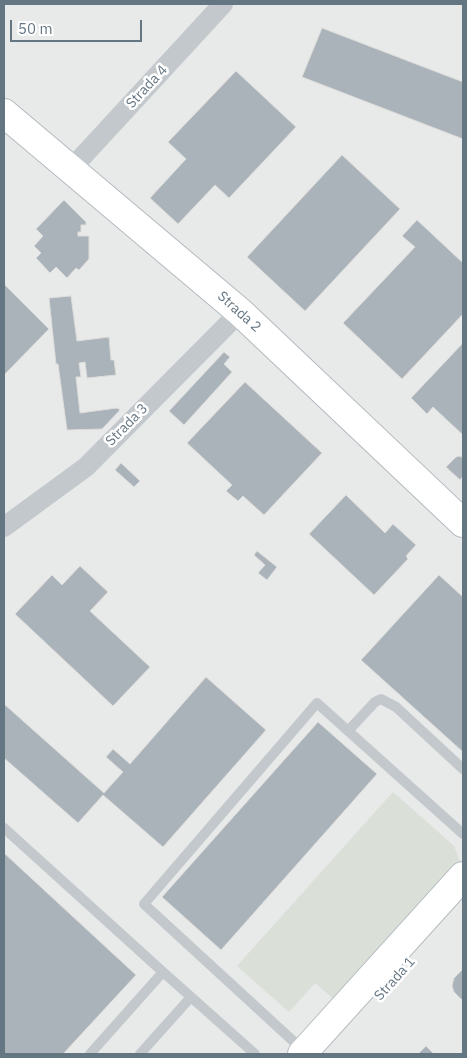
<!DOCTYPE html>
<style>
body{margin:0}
#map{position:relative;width:467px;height:1058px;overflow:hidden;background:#fafaf8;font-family:"IBM Plex Sans",sans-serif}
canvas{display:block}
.frame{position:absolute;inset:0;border:5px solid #657683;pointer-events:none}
.scale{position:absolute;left:10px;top:20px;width:132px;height:22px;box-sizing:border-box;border:2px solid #657683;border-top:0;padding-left:6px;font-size:15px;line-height:18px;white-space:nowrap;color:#657683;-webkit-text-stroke:4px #fff;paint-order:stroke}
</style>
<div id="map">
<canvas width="467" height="1058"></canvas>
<div class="frame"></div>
<div class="scale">50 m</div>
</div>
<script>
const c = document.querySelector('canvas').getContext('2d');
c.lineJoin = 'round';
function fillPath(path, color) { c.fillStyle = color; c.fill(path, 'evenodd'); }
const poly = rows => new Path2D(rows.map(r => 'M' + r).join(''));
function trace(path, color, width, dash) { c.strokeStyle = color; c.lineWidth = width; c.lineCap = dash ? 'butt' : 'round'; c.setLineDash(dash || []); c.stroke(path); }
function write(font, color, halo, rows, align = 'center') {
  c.font = font + ' "IBM Plex Sans",sans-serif'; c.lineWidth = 5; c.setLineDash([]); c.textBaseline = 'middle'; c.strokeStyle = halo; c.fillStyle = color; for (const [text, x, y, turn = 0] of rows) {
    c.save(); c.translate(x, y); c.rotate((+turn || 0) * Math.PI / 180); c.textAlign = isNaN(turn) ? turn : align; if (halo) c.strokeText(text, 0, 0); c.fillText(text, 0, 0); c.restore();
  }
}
const built = poly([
 [4,4,463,4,463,1054,4,1054]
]);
const green = poly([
 [393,792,454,846,461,864,337,1002,315,983,289,1012,237,966]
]);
const building = poly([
 [322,28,463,82,463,139,302,77,322,28],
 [236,71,296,127,229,198,215,185,178,224,150,198,186,159,168,142,236,71],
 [342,155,400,209,305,311,247,257,342,155],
 [64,200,86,222,86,225,81,225,81,232,78,232,78,236,89,236,89,259,79,270,76,268,67,278,56,267,50,273,36,258,41,253,34,246,43,236,36,229,64,200],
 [417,220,463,263,463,314,402,379,343,323,415,247,402,236,417,220],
 [4,284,49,329,4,375,4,284],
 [71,296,77,341,109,337,111,360,114,360,116,375,87,378,85,362,79,363,81,377,76,377,80,413,117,408,120,410,102,429,67,430,58,364,56,364,49,298,71,296],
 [463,343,463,435,433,407,427,414,411,398,463,343],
 [224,352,230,357,224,364,232,372,184,425,169,411,224,352],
 [245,382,322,453,264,515,243,496,238,501,226,491,232,485,187,443,245,382],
 [460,456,463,458,463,476,460,480,446,467,456,457,460,456],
 [121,463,140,481,134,487,115,470,121,463],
 [346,495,385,533,393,524,416,545,406,556,408,559,374,595,309,534,346,495],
 [257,551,277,567,267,580,258,573,265,565,254,555,257,551],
 [80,566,108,592,90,611,150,667,113,706,15,614,52,575,62,585,80,566],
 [439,575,463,597,463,752,361,660,439,575],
 [206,677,266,730,163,847,103,795,78,823,4,758,4,704,104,793,123,772,106,757,113,749,130,764,206,677],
 [318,722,377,774,221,950,162,897,318,722],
 [4,853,136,975,63,1054,4,1054,4,853],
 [463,969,463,1001,454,992,452,986,454,978,463,969],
 [426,1046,434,1054,418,1054,426,1046]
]);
const lane = poly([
 [348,731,375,702,381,699,396,707,463,769],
 [4,828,163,972],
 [304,1051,144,904,317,703,463,834],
 [90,1054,163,972,255,1054],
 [140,1054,191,997]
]);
const street = poly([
 [71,169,223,4],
 [4,527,86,467,240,312]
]);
const secondary = poly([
 [4,113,240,312,463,523],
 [302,1054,463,876]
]);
const streetNames = [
 ["Strada 4",147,87,-47],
 ["Strada 2",239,312,42],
 ["Strada 3",127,425,-45],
 ["Strada 1",395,979,-48]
];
fillPath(built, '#e8e9e9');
fillPath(green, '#dadfd7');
fillPath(building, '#aab3b9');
trace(building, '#dcdcda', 1);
trace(secondary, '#b3babf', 30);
trace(lane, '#c3c8cc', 10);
trace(street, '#c3c8cc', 20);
trace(secondary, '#fff', 28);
write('14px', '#657683', '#fff', streetNames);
</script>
